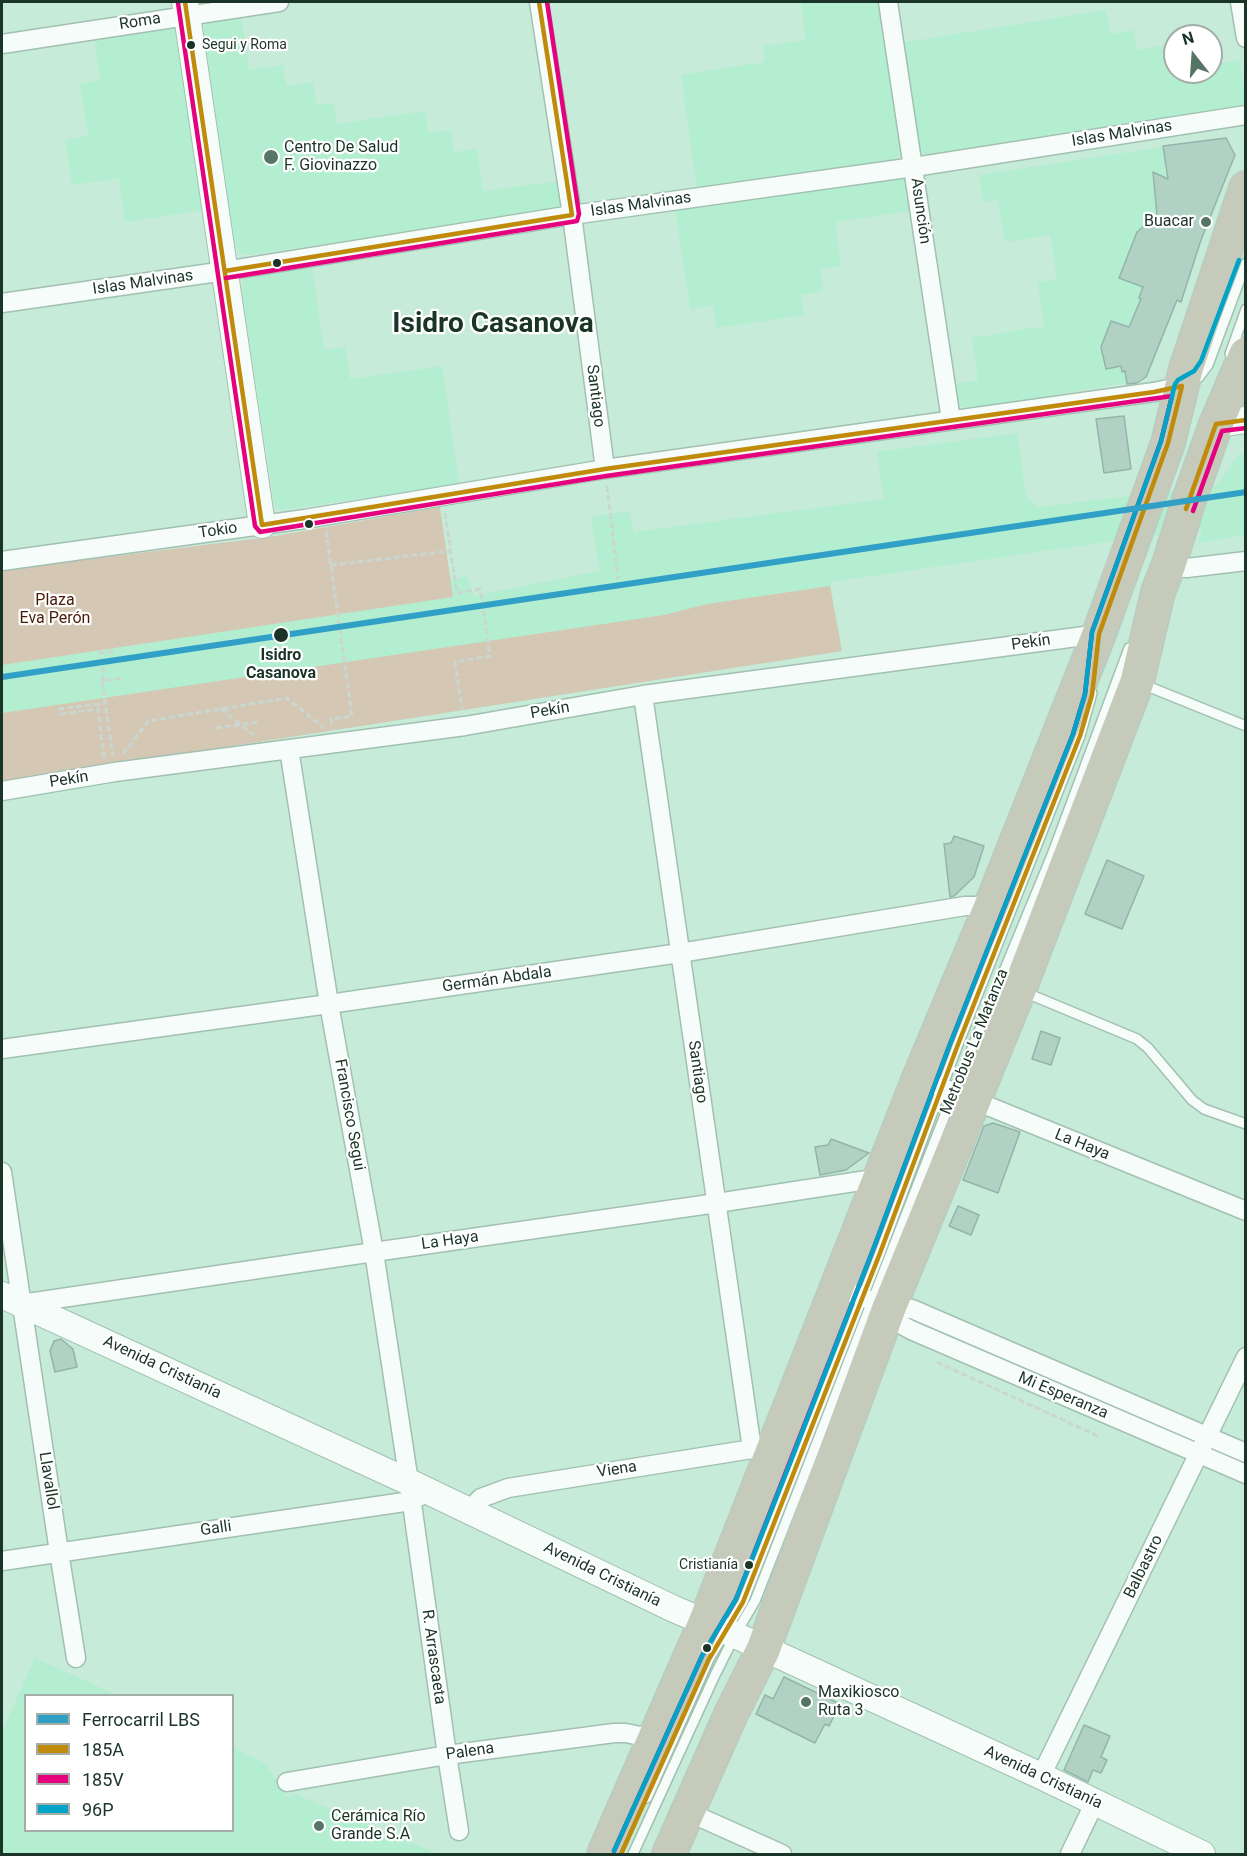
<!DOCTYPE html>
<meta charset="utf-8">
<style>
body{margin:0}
#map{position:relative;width:1247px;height:1856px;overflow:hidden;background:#c6ebd8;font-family:Roboto,sans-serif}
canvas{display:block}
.frame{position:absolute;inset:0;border:3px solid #1a3528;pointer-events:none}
.legend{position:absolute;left:24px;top:1694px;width:210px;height:138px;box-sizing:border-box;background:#fff;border:2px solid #a3aea9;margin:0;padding:8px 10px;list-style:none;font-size:18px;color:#1a3528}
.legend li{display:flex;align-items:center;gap:12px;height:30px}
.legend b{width:30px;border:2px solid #a3aea9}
.north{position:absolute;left:1163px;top:24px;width:60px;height:60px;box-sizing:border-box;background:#fff;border:2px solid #a3aea9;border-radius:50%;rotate:343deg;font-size:16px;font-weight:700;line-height:24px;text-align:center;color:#1a3528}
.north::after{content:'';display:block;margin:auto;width:21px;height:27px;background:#567566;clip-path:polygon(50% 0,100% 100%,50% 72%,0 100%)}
</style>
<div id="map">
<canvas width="1247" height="1856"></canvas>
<div class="frame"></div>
<ul class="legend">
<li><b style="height:8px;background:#31a0c6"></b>Ferrocarril LBS</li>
<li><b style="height:8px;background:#c08a0a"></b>185A</li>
<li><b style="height:8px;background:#e5007d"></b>185V</li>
<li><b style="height:8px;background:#01a3c6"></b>96P</li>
</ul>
<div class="north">N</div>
</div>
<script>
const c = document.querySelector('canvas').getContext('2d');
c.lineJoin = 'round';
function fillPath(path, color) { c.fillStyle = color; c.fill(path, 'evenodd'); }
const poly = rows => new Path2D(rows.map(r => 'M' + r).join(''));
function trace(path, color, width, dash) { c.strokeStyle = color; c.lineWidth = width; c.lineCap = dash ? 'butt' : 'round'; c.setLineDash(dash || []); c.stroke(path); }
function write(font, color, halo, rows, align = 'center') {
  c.font = font + ' Roboto,sans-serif'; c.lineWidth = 4.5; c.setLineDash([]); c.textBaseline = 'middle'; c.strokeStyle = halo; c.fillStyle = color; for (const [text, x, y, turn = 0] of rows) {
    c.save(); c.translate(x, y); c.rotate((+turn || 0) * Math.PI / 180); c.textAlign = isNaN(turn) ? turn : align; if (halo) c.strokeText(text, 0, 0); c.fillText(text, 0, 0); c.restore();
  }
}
const built = poly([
 [801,2,881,2,901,148,900,154,896,158,888,161,697,188,681,75,765,62,763,46,806,40],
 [1106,10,1110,34,1133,30,1137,50,1175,44,1175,72,1211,72,1211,65,1240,60,1245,98,1242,107,932,156,921,153,916,144,900,43],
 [241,15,249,70,283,65,286,86,313,82,316,105,334,103,337,124,425,111,429,133,451,130,454,152,477,149,483,191,560,181,562,199,559,206,550,211,249,255,239,252,234,242,203,29,207,23,215,19],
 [167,26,175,29,177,35,203,210,125,222,119,178,72,185,65,140,88,136,80,84,100,80,94,37],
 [1228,137,1233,156,1149,374,1130,382,975,408,964,407,957,404,951,385,978,380,972,338,1044,326,1038,282,1057,279,1050,235,1005,242,998,200,983,202,979,175],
 [900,176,906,181,910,211,835,222,841,266,820,269,823,291,801,295,804,315,717,328,713,305,690,309,675,207],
 [311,261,324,350,345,347,350,379,442,366,459,484,282,510,275,508,242,293,243,283,247,275],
 [1017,433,1026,496,1037,507,1216,486,1239,454,1245,453,1245,535,1198,543,1202,528,830,582,842,651,2,782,2,658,205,619,467,577,474,596,600,571,591,517,629,511,634,532,884,499,877,452],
 [35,1658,117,1695,26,1696,26,1830,232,1830,233,1748,263,1762,286,1791,283,1798,295,1794,438,1854,2,1854,2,1732]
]);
const green = poly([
 [440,507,453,597,2,665,2,570,269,537],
 [830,586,842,651,2,782,2,713,664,615,707,604]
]);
const building = poly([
 [1226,138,1235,155,1201,240,1181,302,1177,300,1146,377,1137,383,1127,384,1125,371,1122,372,1121,366,1106,369,1101,347,1111,321,1129,327,1141,299,1139,298,1143,287,1119,278,1137,232,1157,215,1153,172,1168,179,1163,146,1226,138],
 [1124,416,1131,469,1104,473,1096,419,1124,416],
 [954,836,984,846,974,877,954,896,950,897,944,844,951,843,954,836],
 [1107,860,1144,876,1122,929,1085,914,1107,860],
 [1041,1031,1060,1038,1051,1065,1032,1059,1041,1031],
 [993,1123,1020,1132,998,1193,963,1180,984,1126,993,1123],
 [831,1139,869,1153,846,1170,820,1175,815,1147,828,1145,831,1139],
 [958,1206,979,1215,971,1235,949,1226,958,1206],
 [61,1339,73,1349,77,1367,55,1372,50,1351,54,1341,61,1339],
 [784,1677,840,1704,829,1726,825,1724,815,1743,756,1714,765,1695,773,1699,784,1677],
 [1084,1725,1110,1736,1101,1757,1107,1760,1101,1773,1093,1770,1088,1782,1064,1770,1084,1725]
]);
const path = poly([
 [607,486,618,579],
 [445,513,457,593,480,589,490,656,455,662,462,709],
 [326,531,352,716,331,719,332,726],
 [331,565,450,551],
 [113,651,100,653,104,675,102,681,122,678],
 [102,681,113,756],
 [221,709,255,736],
 [216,728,258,722],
 [123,754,148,721,287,698,324,728],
 [104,758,98,709,61,714,60,709,106,703],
 [937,1362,1098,1436]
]);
const lane = poly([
 [1230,354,1246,309],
 [1194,380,1199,377,1208,365,1246,263],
 [1142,684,1246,726],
 [1024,992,1137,1039,1148,1048,1192,1100,1204,1109,1246,1124],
 [647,1798,709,1659,743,1602,880,1253,957,1047,1080,736,1092,693],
 [633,1854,715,1675,735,1635,755,1601,954,1092,1052,855,1129,648]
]);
const street = poly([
 [539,2,572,215,605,469],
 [888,2,951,420],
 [1240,2,1246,38],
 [2,44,279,2],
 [2,303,225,271,572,215,914,167,1246,115],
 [2,561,305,519,605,469,1154,392,1182,386],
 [1168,567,1187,568,1246,561],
 [643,695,752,1449],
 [289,749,329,1004,374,1252,409,1482,447,1755,459,1831],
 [2,791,115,772,465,726,643,695,1099,634],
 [2,1049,329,1004,680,953,965,906,991,906],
 [919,1078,1246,1211],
 [2,1172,59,1552,76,1658],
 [837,1287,889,1308,912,1309,1246,1453],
 [21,1304,374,1252,717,1203,880,1178],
 [889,1308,902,1325,911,1330,1246,1474],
 [468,1511,481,1498,508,1488,752,1449,763,1450],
 [2,1561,411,1501,422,1495],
 [1041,1776,1246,1357],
 [287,1782,447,1755,614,1733,626,1733,654,1739],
 [688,1812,782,1854],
 [1070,1854,1095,1802]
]);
const secondary = poly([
 [185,2,262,525],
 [1216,424,1246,420],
 [2,1295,409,1482,674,1609,735,1635,1041,1776,1202,1854]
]);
const highway = poly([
 [604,1854,705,1623,919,1078,991,906,1099,634,1168,443,1186,369,1246,188],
 [669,1854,731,1714,763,1650,889,1308,1019,990,1137,682,1158,592,1168,567,1189,500,1216,424,1246,354]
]);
const bus1 = poly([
 [185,2,262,525,605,469,1154,392,1182,386,1168,443,1099,634,1092,695,1080,736,957,1047,880,1253,743,1602,709,1659,621,1854],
 [225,271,572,215,539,2],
 [1186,509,1216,424,1246,420]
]);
const bus2 = poly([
 [178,3,255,526,260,532,606,476,1172,396,1161,441,1092,632,1085,694,1073,734,950,1044,873,1250,736,1599,702,1656,614,1851],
 [226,278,577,221,579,214,547,2],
 [1193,511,1222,431,1246,428]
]);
const bus3 = poly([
 [614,1851,702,1656,736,1599,790,1463,873,1250,950,1044,1073,734,1085,694,1092,632,1161,441,1175,384,1178,380,1194,371,1201,361,1239,260]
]);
const rail1 = poly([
 [2,677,1246,492]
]);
const markers = [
 [191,45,5,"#1a3528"],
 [271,157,8,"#567566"],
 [1206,222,6,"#567566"],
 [277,263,5,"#1a3528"],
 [309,524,5,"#1a3528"],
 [281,635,8,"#1a3528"],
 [749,1565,5,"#1a3528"],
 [707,1648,5,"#1a3528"],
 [806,1702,6,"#567566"],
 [319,1826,6,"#567566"]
];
const busNames = [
 ["Segui y Roma",202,45],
 ["Cristianía",738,1565,"right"]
];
const streetNames = [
 ["Roma",140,22,-9],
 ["Islas Malvinas",1122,134,-9],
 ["Islas Malvinas",641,205,-8],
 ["Asunción",920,211,82],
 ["Islas Malvinas",143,283,-8],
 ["Santiago",595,396,83],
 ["Tokio",218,531,-8],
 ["Pekín",1031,643,-8],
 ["Pekín",550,711,-10],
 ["Pekín",69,780,-9],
 ["Germán Abdala",497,980,-8],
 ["Metrobus La Matanza",975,1042,-68],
 ["Santiago",697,1072,82],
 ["Francisco Segui",349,1115,80],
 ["La Haya",1082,1145,22],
 ["La Haya",450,1241,-8],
 ["Avenida Cristianía",162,1368,25],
 ["Mi Esperanza",1063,1396,23],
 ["Viena",617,1470,-9],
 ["Llavallol",48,1481,81],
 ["Galli",216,1529,-8],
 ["Balbastro",1144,1567,-64],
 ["Avenida Cristianía",602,1575,26],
 ["R. Arrascaeta",433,1657,82],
 ["Palena",470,1752,-8],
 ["Avenida Cristianía",1043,1778,25]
];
const poiNames = [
 ["Centro De Salud",284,148],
 ["F. Giovinazzo",284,166],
 ["Buacar",1194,222,"right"],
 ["Maxikiosco",818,1693],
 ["Ruta 3",818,1711],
 ["Cerámica Río",331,1817],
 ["Grande S.A",331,1835]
];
const parkNames = [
 ["Plaza",55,601],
 ["Eva Perón",55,619]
];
const stopNames = [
 ["Isidro",281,656],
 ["Casanova",281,674]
];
const townNames = [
 ["Isidro Casanova",493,325]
];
fillPath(built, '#b4eed0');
fillPath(green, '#d4c8b5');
fillPath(building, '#b1d1c5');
trace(building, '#94b4a9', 1.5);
trace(lane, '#a2c0b1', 12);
trace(street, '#a2c0b1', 21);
trace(secondary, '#a2c0b1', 28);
trace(highway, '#b8ccc2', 36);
trace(path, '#cad6d0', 3, [6, 3]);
trace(lane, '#f6fcf9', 9);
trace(street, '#f6fcf9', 18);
trace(secondary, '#f6fcf9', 26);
trace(highway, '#c5caba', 33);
trace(bus1, '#c08a0a', 4.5);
trace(bus2, '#e5007d', 4.5);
trace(bus3, '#01a3c6', 4.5);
trace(rail1, '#31a0c6', 6);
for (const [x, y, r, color] of markers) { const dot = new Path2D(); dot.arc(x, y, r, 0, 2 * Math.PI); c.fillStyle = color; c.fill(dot); trace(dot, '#fff', 2); }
write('14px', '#1a3528', '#fff', busNames, 'left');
write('16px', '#1a3528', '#fff', streetNames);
write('16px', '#1a3528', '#fff', poiNames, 'left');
write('16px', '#491b07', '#fff', parkNames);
write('bold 16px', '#1a3528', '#fff', stopNames);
write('bold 28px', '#1a3528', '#fff', townNames);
</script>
